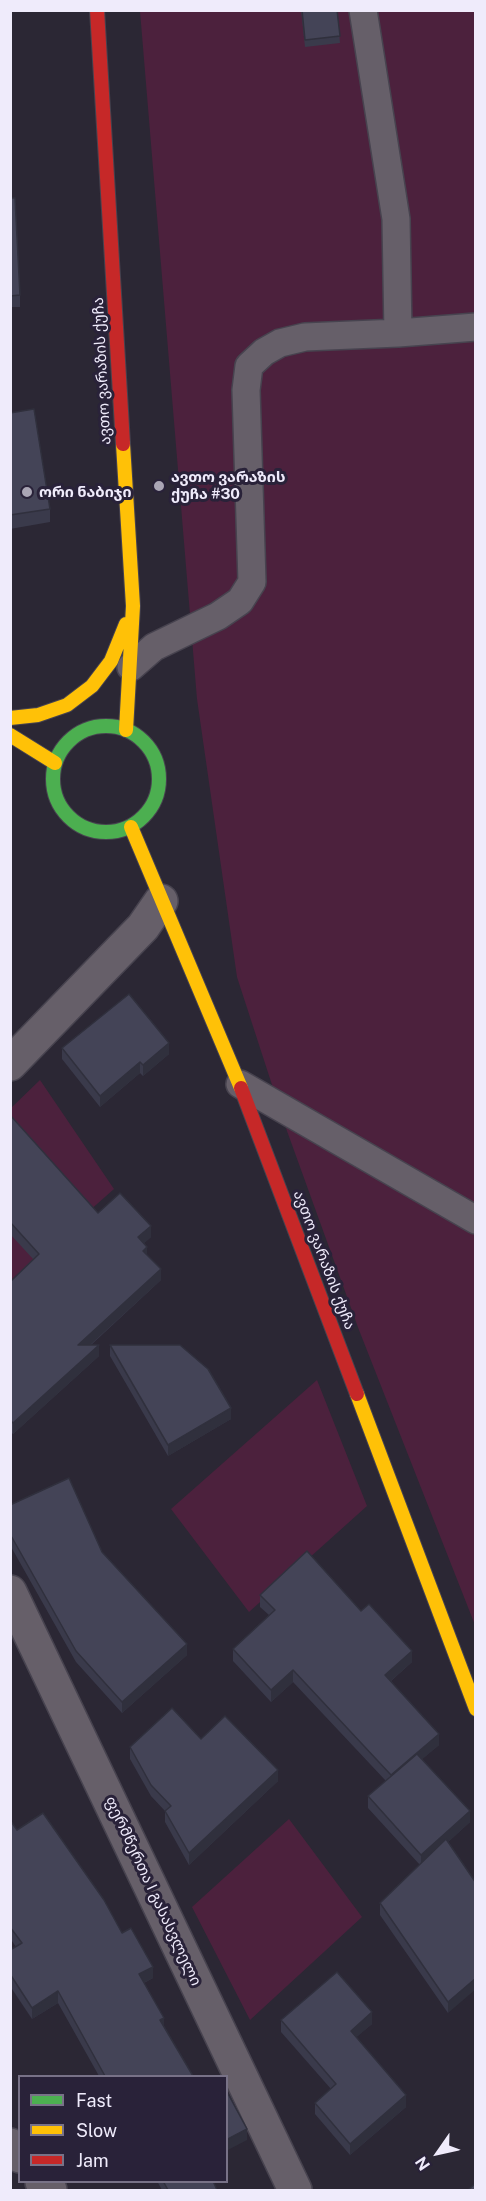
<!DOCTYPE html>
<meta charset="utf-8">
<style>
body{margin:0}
#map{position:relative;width:486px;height:2201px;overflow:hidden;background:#2b2734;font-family:"Public Sans",sans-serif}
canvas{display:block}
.frame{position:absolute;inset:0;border:12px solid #efebfb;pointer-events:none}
.legend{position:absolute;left:18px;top:2075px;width:210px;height:108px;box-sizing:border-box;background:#292239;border:2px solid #787287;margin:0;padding:8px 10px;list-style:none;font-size:18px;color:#efebfb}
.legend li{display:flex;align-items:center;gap:12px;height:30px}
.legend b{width:30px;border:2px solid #787287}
.north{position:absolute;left:408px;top:2123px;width:60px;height:60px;-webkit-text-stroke:4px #292239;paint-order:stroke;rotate:236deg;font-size:16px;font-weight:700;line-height:24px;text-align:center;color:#efebfb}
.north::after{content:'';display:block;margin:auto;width:21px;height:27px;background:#efebfb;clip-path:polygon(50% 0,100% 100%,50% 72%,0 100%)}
</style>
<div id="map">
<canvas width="486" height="2201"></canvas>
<div class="frame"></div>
<ul class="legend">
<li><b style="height:8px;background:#4caf50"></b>Fast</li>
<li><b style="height:8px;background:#ffc107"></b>Slow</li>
<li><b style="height:8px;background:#c62828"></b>Jam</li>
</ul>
<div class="north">N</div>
</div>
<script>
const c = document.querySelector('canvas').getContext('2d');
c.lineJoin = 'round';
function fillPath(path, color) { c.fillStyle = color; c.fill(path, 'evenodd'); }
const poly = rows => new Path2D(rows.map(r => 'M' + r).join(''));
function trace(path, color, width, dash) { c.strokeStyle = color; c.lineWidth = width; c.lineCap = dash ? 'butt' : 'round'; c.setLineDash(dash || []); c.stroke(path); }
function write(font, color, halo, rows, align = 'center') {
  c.font = font + ' "Public Sans","Noto Sans Georgian",sans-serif'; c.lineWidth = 6; c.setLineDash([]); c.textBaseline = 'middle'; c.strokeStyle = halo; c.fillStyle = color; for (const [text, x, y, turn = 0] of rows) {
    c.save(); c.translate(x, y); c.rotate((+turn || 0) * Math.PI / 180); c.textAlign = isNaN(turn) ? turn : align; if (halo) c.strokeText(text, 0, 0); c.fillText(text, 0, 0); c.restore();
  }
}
const green = poly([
 [140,11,475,11,475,1625,359,1330,287,1131,237,977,197,699],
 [40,1080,114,1189,11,1280,11,1108],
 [317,1380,367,1506,249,1612,171,1509],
 [289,1819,362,1917,250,2020,192,1907]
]);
const lane = poly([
 [398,333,476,327],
 [131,667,154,647,218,616,240,601,252,582,246,390,249,366,264,352,280,343,305,337,398,333,396,219,363,10],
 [240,1084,476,1220]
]);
const street = poly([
 [10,1064,143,927,161,901],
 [10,1592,295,2190],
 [10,2145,20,2156],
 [42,2182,50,2190]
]);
const fast = poly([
 '53 779a53 53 0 1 1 106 0a53 53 0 1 1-106 0Z'
]);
const slow = poly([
 [123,444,133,606,126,730],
 [10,718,38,715,67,705,92,686,111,661,126,624],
 [10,735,55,763],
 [131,827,241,1088],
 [357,1394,476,1709]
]);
const jam = poly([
 [97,10,123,444],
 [241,1088,357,1394]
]);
const wall = poly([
 [301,10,337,10,340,43,305,47],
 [10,198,20,295,20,307,10,307],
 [10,413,50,509,50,522,10,529],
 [62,1048,169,1054,143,1076,140,1073,100,1107,62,1059],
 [10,1115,98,1213,151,1237,144,1243,147,1255,161,1280,91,1345,99,1356,13,1434,10,1431,10,1282,34,1260,10,1234],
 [110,1345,231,1419,168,1456,110,1356],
 [10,1505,187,1655,122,1713,76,1662,10,1545],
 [260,1595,361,1611,412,1662,391,1681,439,1745,422,1759,470,1822,448,1842,476,1883,448,2013,380,1915,380,1903,420,1865,368,1808,368,1796,386,1781,293,1682,271,1702,233,1661,233,1649,269,1615,260,1607],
 [201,1739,278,1781,189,1865,165,1822,165,1811,151,1796,130,1759,130,1747],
 [10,1820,17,1830,122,1933,153,1978,144,1983,164,2027,193,2076,99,2076,58,2003,32,2019,10,1986,10,1950,16,1947,10,1938],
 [281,2020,372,2024,356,2037,406,2107,350,2155,315,2114,315,2103,331,2089,281,2032],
 [157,2181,213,2181,217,2190,162,2190]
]);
const shadedWall = poly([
 [169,1043,169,1054,143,1076,143,1065],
 [140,1062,140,1073,100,1107,100,1096],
 [151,1226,151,1237,138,1249,138,1237],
 [147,1247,147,1258,143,1251],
 [161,1269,161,1280,78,1356,78,1345],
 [99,1345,99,1356,13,1434,13,1423],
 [231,1408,231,1419,168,1456,168,1445],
 [187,1644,187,1655,122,1713,122,1702],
 [412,1651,412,1662,385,1686,385,1675],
 [293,1670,293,1682,271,1702,271,1690],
 [439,1734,439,1745,391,1786,391,1775],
 [278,1770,278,1781,189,1865,189,1853],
 [470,1811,470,1822,421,1867,421,1855],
 [153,1967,153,1978,139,1985,139,1974],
 [476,1978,476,1989,448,2013,448,2002],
 [58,1991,58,2003,32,2019,32,2008],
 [372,2012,372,2024,351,2042,351,2031],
 [164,2018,164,2029,160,2020],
 [406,2095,406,2107,350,2155,350,2144],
 [247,2129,247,2140,226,2151,226,2140]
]);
const building = poly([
 [302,10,337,10,340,36,305,40,302,10],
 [10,198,15,198,20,295,10,296,10,198],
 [34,409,50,509,10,515,10,413,34,409],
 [129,994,169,1043,143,1065,140,1062,100,1096,62,1048,129,994],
 [10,1115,98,1213,120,1193,151,1226,138,1237,147,1247,143,1251,161,1269,78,1345,99,1345,13,1423,10,1420,10,1282,39,1254,10,1222,10,1115],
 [110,1345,180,1345,208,1369,231,1408,168,1445,110,1345],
 [69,1478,102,1552,187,1644,122,1702,76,1651,10,1534,10,1505,69,1478],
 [307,1551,361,1611,369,1604,412,1651,385,1675,439,1734,391,1775,293,1670,271,1690,233,1649,275,1610,260,1595,307,1551],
 [172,1708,201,1739,225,1716,278,1770,189,1853,165,1811,171,1806,151,1785,130,1747,172,1708],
 [417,1754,470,1811,421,1855,368,1796,417,1754],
 [43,1813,104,1900,122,1933,131,1928,153,1967,139,1974,164,2018,160,2020,193,2076,105,2076,58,1991,32,2008,10,1974,10,1950,22,1943,10,1927,10,1820,17,1830,43,1813],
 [446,1839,476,1883,476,1978,448,2002,380,1903,446,1839],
 [337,1972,372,2012,351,2031,406,2095,350,2144,315,2103,336,2084,281,2020,337,1972],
 [226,2090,247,2129,226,2140,226,2090],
 [163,2181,213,2181,217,2190,168,2190,163,2181],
 [476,2183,476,2190,470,2190,469,2189,476,2183]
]);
const markers = [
 [159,486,6,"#aaa6b5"],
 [27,492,6,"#aaa6b5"]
];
const streetNames = [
 ["ავთო ვარაზის ქუჩა",102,371,-93],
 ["ავთო ვარაზის ქუჩა",324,1260,69],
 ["ფერმწერთა I გასასვლელი",153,1891,65]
];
const poiNames = [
 ["ავთო ვარაზის",171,477],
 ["ქუჩა #30",171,494],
 ["ორი ნაბიჯი",39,492]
];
fillPath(green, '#4c213d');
trace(lane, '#47434f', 30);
trace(street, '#47434f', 36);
trace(fast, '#47434f', 16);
trace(slow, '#47434f', 16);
trace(jam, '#47434f', 16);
trace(lane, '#665f69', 27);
trace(street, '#665f69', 33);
trace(fast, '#4caf50', 14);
trace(slow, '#ffc107', 14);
trace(jam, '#c62828', 14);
fillPath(wall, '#3a3a4b');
fillPath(shadedWall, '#30303d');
fillPath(building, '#444457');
trace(building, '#30303d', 1.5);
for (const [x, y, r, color] of markers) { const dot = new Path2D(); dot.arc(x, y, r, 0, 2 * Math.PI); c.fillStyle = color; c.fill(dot); trace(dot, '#292239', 2); }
write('15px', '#efebfb', '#292239', streetNames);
write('bold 15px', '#efebfb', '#292239', poiNames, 'left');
</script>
